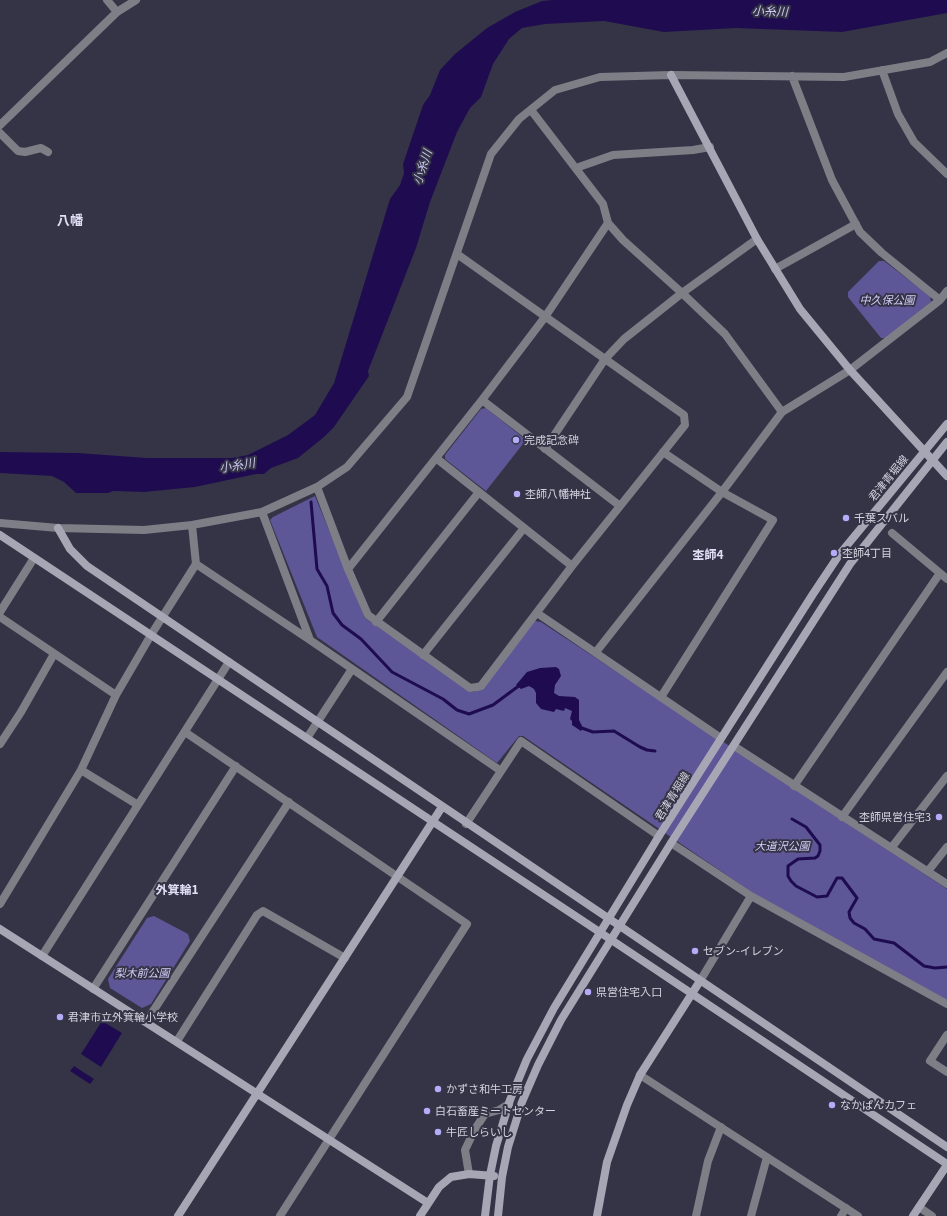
<!DOCTYPE html>
<meta charset="utf-8">
<style>
body{margin:0}
canvas{display:block;background:#353446}
</style>
<canvas width="947" height="1216"></canvas>
<script>
const c = document.querySelector('canvas').getContext('2d');
c.lineJoin = 'round';
function fillPath(path, color) { c.fillStyle = color; c.fill(path, 'evenodd'); }
const poly = rows => new Path2D(rows.map(r => 'M' + r).join(''));
function trace(path, color, width, dash) { c.strokeStyle = color; c.lineWidth = width; c.lineCap = dash ? 'butt' : 'round'; c.setLineDash(dash || []); c.stroke(path); }
function write(font, color, halo, rows, align = 'center') {
  c.font = font + ' Georgia,"Noto Sans JP",serif'; c.lineWidth = 4; c.setLineDash([]); c.textBaseline = 'middle'; c.strokeStyle = halo; c.fillStyle = color; for (const [text, x, y, turn = 0] of rows) {
    c.save(); c.translate(x, y); c.rotate((+turn || 0) * Math.PI / 180); c.textAlign = isNaN(turn) ? turn : align; if (halo) c.strokeText(text, 0, 0); c.fillText(text, 0, 0); c.restore();
  }
}
const green = poly([
 [879,261,884,261,930,296,931,302,886,338,881,338,848,297,848,292],
 [486,408,526,440,486,491,445,459,445,455,481,409],
 [315,496,365,618,472,692,481,690,535,621,541,622,947,889,947,1000,753,893,523,736,519,736,497,763,317,637,270,520,273,517],
 [154,916,188,934,190,941,151,1004,142,1008,110,988,108,979,147,918]
]);
const water = poly([
 [552,0,947,0,947,13,842,32,736,28,664,32,604,21,545,24,522,28,509,39,493,64,481,97,470,108,457,132,430,202,416,248,368,371,369,376,334,427,324,437,298,458,271,468,264,474,256,474,195,487,144,492,113,491,108,493,76,493,64,482,52,476,0,473,0,452,78,453,147,458,232,458,248,455,288,435,315,415,334,383,390,199,400,185,404,173,403,164,423,105,430,95,440,70,455,54,487,28,515,12,542,1],
 [556,667,559,669,561,676,555,685,554,693,559,696,575,697,579,700,579,720,583,728,581,731,572,725,572,721,570,719,572,711,565,708,564,711,556,709,554,712,541,709,536,703,536,693,534,689,529,686,521,689,516,685,527,672,540,668],
 [102,1021,122,1033,101,1067,81,1054],
 [74,1066,94,1079,90,1084,70,1071]
]);
const stream = poly([
 [311,502,317,569,327,586,333,613,342,625,361,639,392,672,443,699,457,710,469,714,493,705,520,685],
 [579,727,593,732,614,731,640,747,647,750,655,751],
 [792,819,806,827,820,845,820,851,818,856,815,858,798,859,788,866,788,876,791,881,796,886,817,897,827,896,837,878,842,878,857,898,849,912,850,918,854,923,865,929,874,939,894,943,924,966,935,968,947,967]
]);
const street = poly([
 [107,0,117,12],
 [882,70,898,114,914,142,947,174],
 [792,76,832,180,860,232,882,253,940,300],
 [531,110,603,204,608,223,623,240,682,293,725,334,782,412],
 [0,125,117,12,136,0],
 [0,133,18,151,25,152,41,148,48,152],
 [576,168,613,155,693,150,710,147],
 [775,269,856,224],
 [482,400,620,506],
 [545,449,605,359,624,339,682,293,757,239],
 [436,458,572,566],
 [317,487,348,569,368,615,470,688,477,687,481,686,572,566,685,425,684,415,457,254],
 [262,512,310,640,501,771],
 [0,523,58,528,144,530,192,525,262,512,317,487,347,467,407,397,491,154,519,119,555,90,600,77,671,75,844,77,930,62,947,53],
 [192,525,196,564,310,640],
 [892,533,947,579],
 [348,569,482,400,545,317,608,223],
 [0,612,34,558],
 [537,613,721,738],
 [0,617,116,695],
 [376,622,479,492],
 [596,652,722,492,782,412,850,370,940,300,947,291],
 [423,655,524,528],
 [661,697,773,520,722,492,663,452],
 [185,732,467,924,280,1216],
 [307,738,352,669],
 [0,744,21,712,54,654],
 [734,746,947,884],
 [81,770,138,805],
 [794,786,940,573],
 [842,817,947,672],
 [466,824,521,741,659,836],
 [671,843,751,896,947,1004],
 [892,847,947,776],
 [928,871,947,847],
 [0,904,81,770,116,695,151,635,196,564],
 [42,956,229,662],
 [700,981,751,896],
 [93,989,236,766],
 [146,1022,289,802],
 [947,1035,930,1061,947,1072],
 [177,1041,257,915,263,911,345,958],
 [640,1075,858,1216],
 [469,1174,465,1150,475,1129,485,1114,499,1110,509,1104],
 [919,1207,932,1216],
 [696,1216,708,1161,721,1127],
 [751,1216,767,1157],
 [841,1216,846,1208]
]);
const secondary = poly([
 [671,75,757,239,800,309,850,370,947,476],
 [58,528,70,549,87,566,947,1147],
 [0,535,589,925,947,1164],
 [0,929,428,1203],
 [178,1216,442,807],
 [420,1216,439,1187,451,1177,469,1174,494,1176],
 [485,1216,490,1175,496,1146,510,1100,527,1059,554,1008,659,836,813,594,839,555,947,424],
 [498,1216,502,1177,508,1147,522,1102,538,1065,561,1020,671,843,850,564,947,442],
 [597,1216,607,1162,627,1105,640,1075,700,981],
 [913,1216,947,1165]
]);
const markers = [
 [516,440,4,"#b3adf9"],
 [517,494,4,"#b3adf9"],
 [846,518,4,"#b3adf9"],
 [834,553,4,"#b3adf9"],
 [939,817,4,"#b3adf9"],
 [695,951,4,"#b3adf9"],
 [588,992,4,"#b3adf9"],
 [60,1017,4,"#b3adf9"],
 [438,1089,4,"#b3adf9"],
 [832,1105,4,"#b3adf9"],
 [427,1111,4,"#b3adf9"],
 [438,1132,4,"#b3adf9"]
];
const parkNames = [
 ["中久保公園",887,300],
 ["大道沢公園",782,846],
 ["梨木前公園",142,973]
];
const poiNames = [
 ["完成記念碑",524,440],
 ["杢師八幡神社",525,494],
 ["千葉スバル",854,518],
 ["杢師4丁目",842,553],
 ["杢師県営住宅3",931,817,"right"],
 ["セブン-イレブン",703,951],
 ["県営住宅入口",596,992],
 ["君津市立外箕輪小学校",68,1017],
 ["かずさ和牛工房",446,1089],
 ["なかぱんカフェ",840,1105],
 ["白石畜産ミートセンター",435,1111],
 ["牛匠しらいし",446,1132]
];
const streetNames = [
 ["君津青堀線",888,478,-51],
 ["君津青堀線",672,796,-58]
];
const waterNames = [
 ["小糸川",770,11,2],
 ["小糸川",422,167,-72],
 ["小糸川",237,465,-9]
];
const neighbourhoodNames = [
 ["杢師4",708,554],
 ["外箕輪1",177,889]
];
const quarterNames = [
 ["八幡",70,220]
];
fillPath(green, '#5d5697');
fillPath(water, '#1f0c50');
trace(stream, '#1f0c50', 3);
trace(street, '#7e7e87', 8);
trace(secondary, '#a7a6b5', 8);
for (const [x, y, r, color] of markers) { const dot = new Path2D(); dot.arc(x, y, r, 0, 2 * Math.PI); c.fillStyle = color; c.fill(dot); trace(dot, '#353446', 1.5); }
write('italic 11px', '#d1cff9', '#353446', parkNames);
write('11px', '#d4d3df', '#353446', poiNames, 'left');
write('11px', '#d4d3df', '#353446', streetNames);
write('italic 12px', '#cbc9f3', '#353446', waterNames);
write('bold 12px', '#e0dff6', '#353446', neighbourhoodNames);
write('bold 13px', '#e0dff6', '#353446', quarterNames);
</script>
